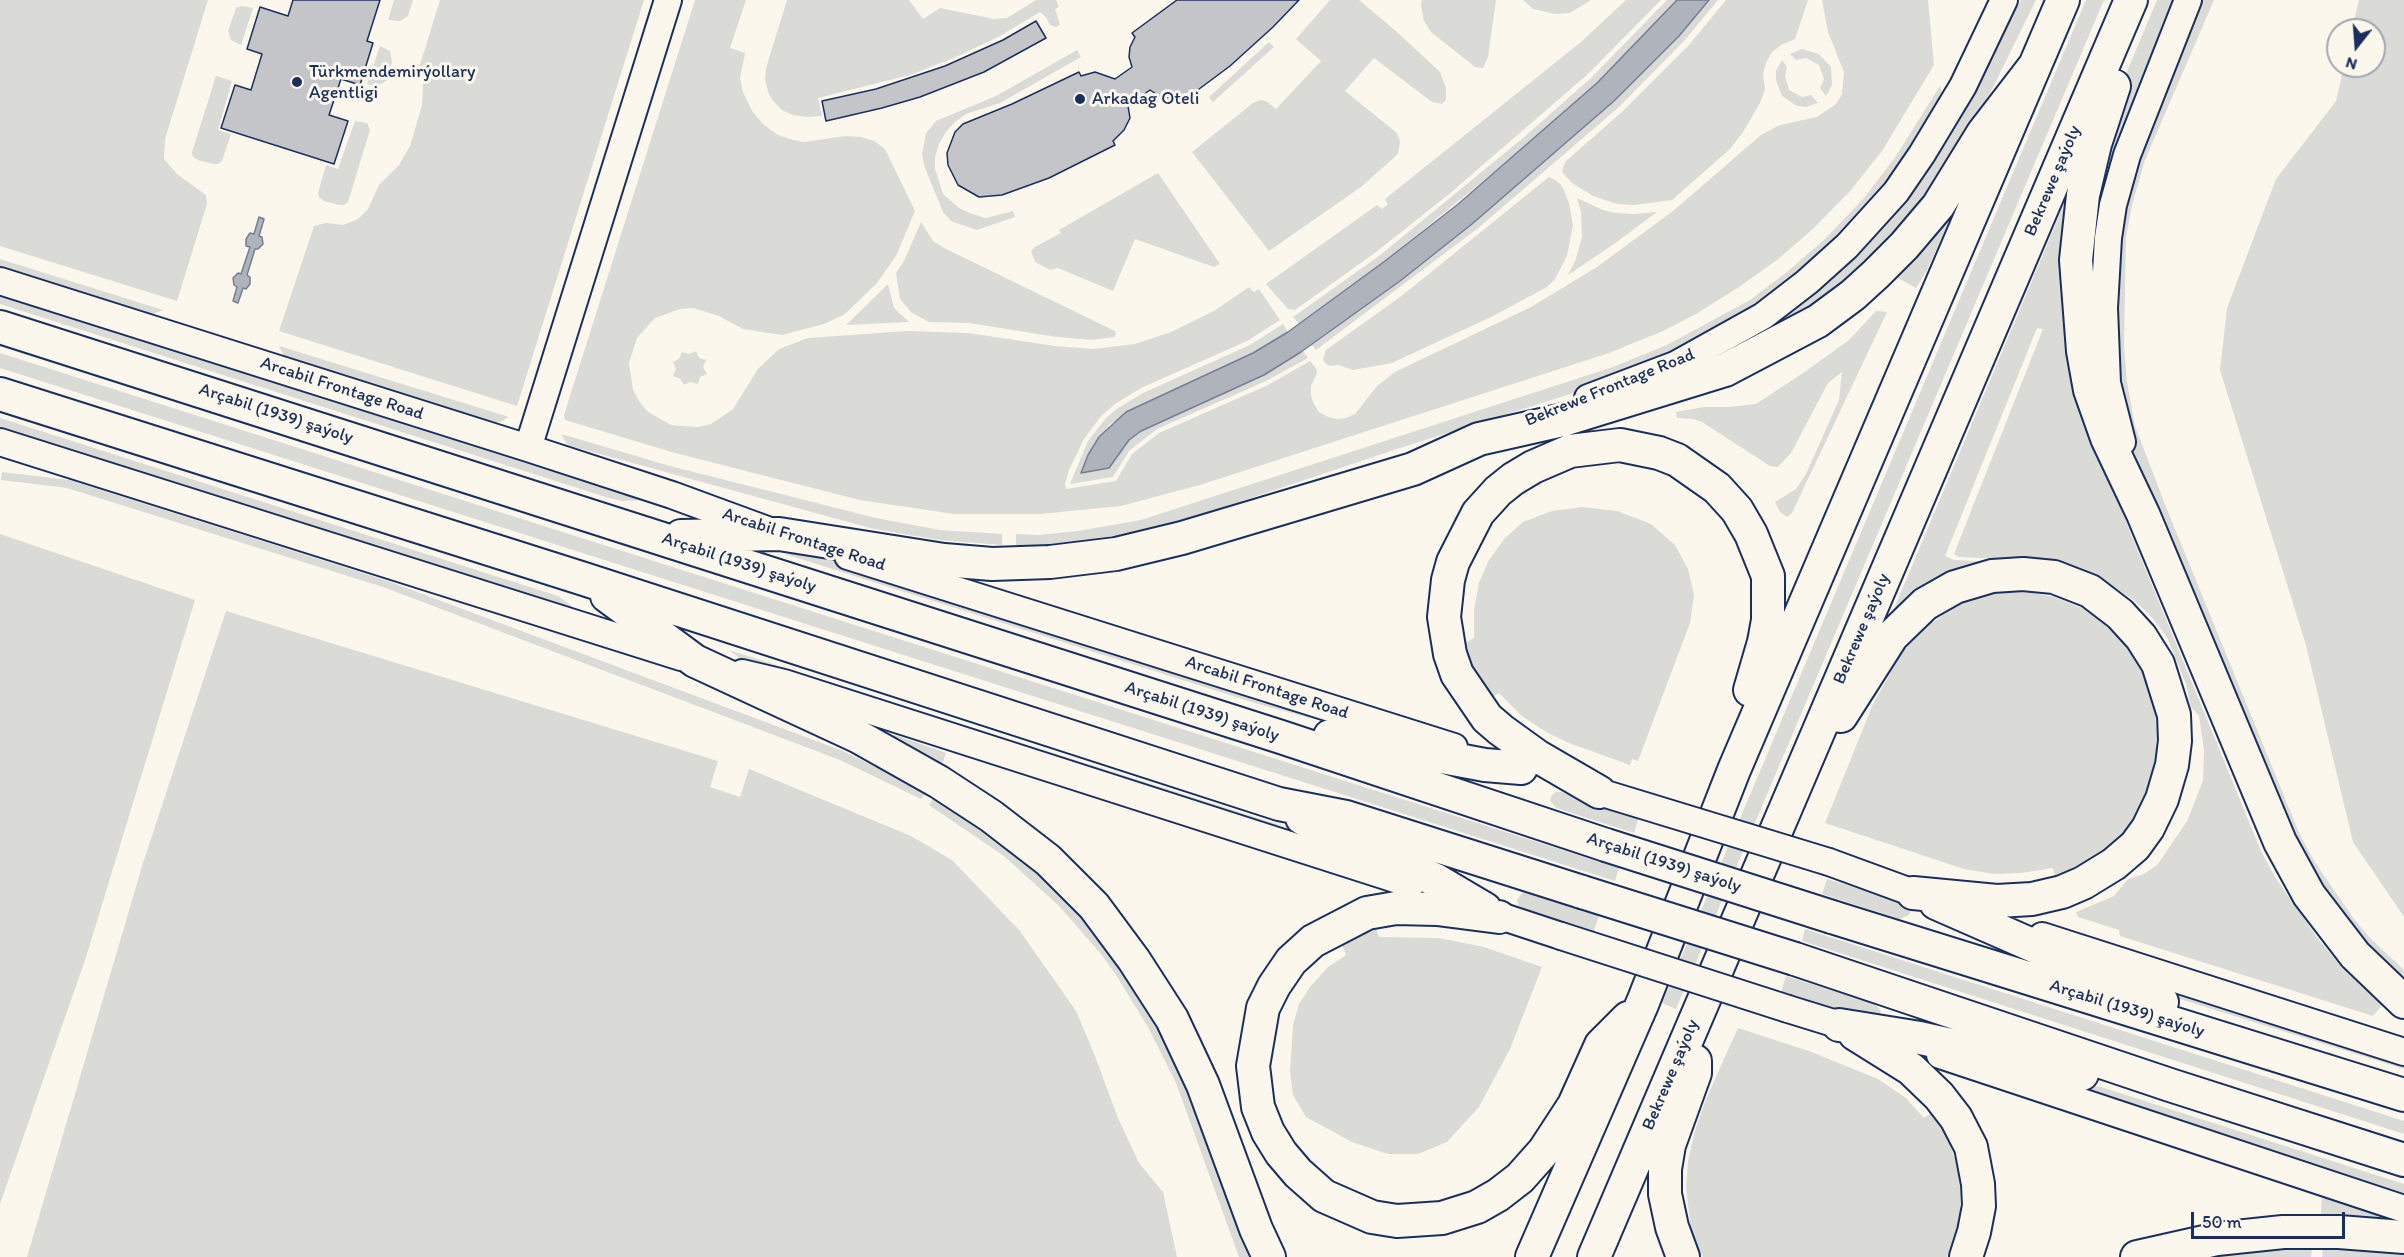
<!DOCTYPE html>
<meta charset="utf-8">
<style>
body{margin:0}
#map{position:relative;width:2404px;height:1257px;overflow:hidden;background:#fbf7ec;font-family:Itim,sans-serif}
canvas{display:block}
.north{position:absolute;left:2326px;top:18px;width:60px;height:60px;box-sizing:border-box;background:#fbf7ec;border:2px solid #a1a7b3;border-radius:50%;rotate:197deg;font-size:16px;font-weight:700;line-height:24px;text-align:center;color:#1b2f5e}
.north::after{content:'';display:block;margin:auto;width:21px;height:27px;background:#1b2f5e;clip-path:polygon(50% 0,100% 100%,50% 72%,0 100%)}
.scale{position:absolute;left:2191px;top:1212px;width:154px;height:27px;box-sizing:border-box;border:3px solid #1b2f5e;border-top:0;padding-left:8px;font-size:18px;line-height:21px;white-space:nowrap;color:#1b2f5e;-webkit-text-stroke:4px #fbf7ec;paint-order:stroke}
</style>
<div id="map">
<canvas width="2404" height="1257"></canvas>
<div class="north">N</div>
<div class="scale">50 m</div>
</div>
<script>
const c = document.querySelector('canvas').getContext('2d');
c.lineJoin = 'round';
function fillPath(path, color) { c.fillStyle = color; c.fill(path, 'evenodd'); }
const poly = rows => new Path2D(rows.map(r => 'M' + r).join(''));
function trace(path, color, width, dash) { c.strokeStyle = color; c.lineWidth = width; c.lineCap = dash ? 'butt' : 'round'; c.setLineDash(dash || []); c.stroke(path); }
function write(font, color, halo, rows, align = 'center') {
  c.font = font + ' Itim,sans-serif'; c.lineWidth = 6; c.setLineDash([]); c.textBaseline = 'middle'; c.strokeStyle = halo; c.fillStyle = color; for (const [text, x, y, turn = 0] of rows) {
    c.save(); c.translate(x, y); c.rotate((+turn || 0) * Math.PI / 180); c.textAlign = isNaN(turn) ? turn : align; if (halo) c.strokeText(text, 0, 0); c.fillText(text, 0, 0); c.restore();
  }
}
const green = poly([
 [0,0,208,0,165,139,164,159,177,174,206,195,207,204,177,301,0,246],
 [394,0,413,0,408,16,400,21,388,20],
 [440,0,644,0,517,406,279,331,314,226,326,223,343,225,358,219,368,209,379,185,399,165,410,146,422,105,423,84,419,68],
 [695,0,746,0,730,48,745,53,740,78,743,92,752,111,763,124,778,135,793,140,804,142,845,136,861,137,874,141,885,149,915,211,896,256,877,283,845,314,824,324,782,335,743,329,719,316,693,308,680,309,655,318,637,338,629,363,633,390,639,401,648,412,671,425,698,427,711,424,733,409,758,369,779,349,808,338,907,331,936,332,968,333,1055,346,1093,349,1135,344,1171,332,1214,311,1249,287,1254,292,1259,289,1280,320,1247,341,1141,388,1115,404,1102,415,1084,439,1069,470,1065,484,1066,489,1116,481,1132,454,1159,433,1268,385,1310,361,1316,368,1317,373,1311,386,1311,396,1314,404,1319,412,1328,417,1337,419,1346,418,1355,414,1377,386,1395,372,1531,307,1597,267,1673,211,1761,135,1780,125,1817,117,1836,104,1842,94,1844,72,1828,32,1822,0,1928,0,1934,65,1882,151,1851,190,1814,228,1777,260,1739,287,1696,314,1663,331,1609,353,1203,484,1121,506,1040,514,954,514,860,500,675,453,565,420,564,415],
 [787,0,909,0,923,19,940,8,994,19,1007,18,1036,0,1056,0,1059,7,1055,9,1060,25,1056,27,1050,25,1046,17,1040,12,1000,36,954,58,910,75,818,98,822,116,808,117,793,115,782,110,773,101,768,92,765,79,766,68],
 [1330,0,1359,0,1397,32,1440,72,1446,88,1446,100,1442,104,1432,102,1374,58,1345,91,1397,133,1400,141,1398,154,1361,187,1269,251,1192,152,1253,103,1260,100,1266,101,1276,109,1321,61,1296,39],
 [1422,0,1496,0,1488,57,1483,68,1475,67,1431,32,1424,21,1421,6],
 [1523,0,1591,0,1570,13,1556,14,1533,9],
 [1626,0,1661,0,1588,74,1448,195,1376,252,1295,310,1288,309,1266,284,1377,205,1382,209,1388,204,1385,199,1581,42],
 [1667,0,1677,0,1597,83,1528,144,1385,261,1299,324,1293,317,1379,256,1523,138,1591,78],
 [1709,0,1718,0,1684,41,1619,107,1477,229,1316,350,1312,345,1326,335,1679,36],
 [1726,0,1808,0,1795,39,1781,45,1772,52,1766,63,1763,74,1765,89,1760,103,1743,132,1730,149,1672,200,1634,205,1617,204,1593,196,1572,183,1562,172,1565,162,1623,111,1689,45],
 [2021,0,2036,0,1960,154,1870,269,1738,355,1709,358,1940,144],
 [2086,0,2104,0,1676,1009,1662,1003],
 [2157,0,2176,0,2098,263,2087,307,2086,262,2104,148,2128,69],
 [2200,0,2214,0,2145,160,2132,205,2126,237,2124,345,2127,382,2135,426,2166,507,2300,835,2316,864,2354,919,2370,938,2404,970,2402,982,2378,961,2307,869,2140,469,2126,430,2115,384,2112,266,2134,158],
 [2359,0,2404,0,2404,917,2353,842,2306,645,2220,370,2227,308,2276,179,2336,101,2344,66,2374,66,2374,30,2352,30],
 [242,6,253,8,241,45,231,40,228,31,236,8],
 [1269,42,1274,47,1213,102,1209,97],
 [380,46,390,51,392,62,387,80,383,83,374,86,367,84],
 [1802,49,1819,54,1831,67,1832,85,1826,96,1820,88,1824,79,1819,65,1806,58,1796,60,1790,54],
 [1077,50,1081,57,1000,103,966,114,955,122,946,132,939,144,935,157,935,169,943,194,959,208,972,214,986,218,1013,211,1015,217,977,230,951,221,943,212,925,168,922,155,926,133,936,121,996,96],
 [1782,60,1787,67,1785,76,1789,90,1802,97,1811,95,1818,103,1806,107,1797,106,1782,96,1776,80,1776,71],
 [216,76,232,81,218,130,231,134,222,161,218,164,213,164,198,160,193,157,192,152],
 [1940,86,1944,100,1875,206,1759,310,1621,378,1403,447,1194,517,1149,531,1109,538,1039,545,1016,545,1016,534,1039,535,1078,531,1141,520,1613,367,1667,345,1750,300,1787,272,1825,239,1863,199,1894,159],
 [355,121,367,123,370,130,348,202,344,205,339,205,324,201,319,197,318,193,326,165,338,169],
 [1158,173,1220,264,1214,267,1135,239,1113,291,1058,268,1050,270,1035,262,1031,251,1035,247,1061,233,1059,230],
 [1549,177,1557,181,1562,186,1569,203,1573,225,1567,256,1555,279,1547,287,1493,316,1392,363,1353,370,1339,365,1330,366,1326,364,1323,360,1326,350,1404,294],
 [2070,190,2086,424,2261,851,2275,877,2319,940,2342,968,2382,1005,2373,1016,2120,936,2119,930,2078,917,2076,912,2114,896,2128,879,2144,874,2158,864,2187,821,2203,781,2204,750,2199,716,2191,707,2186,684,2167,637,2149,614,2132,599,2094,574,2072,567,2035,560,1958,557,1954,554,2043,329,2037,328,1945,556,1954,560,1997,562,1894,613,1893,611],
 [1577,198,1603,210,1616,213,1634,214,1657,212,1614,244,1568,275,1576,259,1582,236,1581,212],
 [1956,205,1927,270,1916,288,1894,276],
 [921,222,933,241,944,248,1115,331,1116,334,1114,337,1092,340,1057,337,969,323,929,322,912,313,900,299,896,273,904,261],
 [0,259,163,310,153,314,144,313,0,268],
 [888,284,894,308,909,322,846,325],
 [0,296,644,500,623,501,609,498,0,304],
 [1876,311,1887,312,1792,513,1787,517,1780,512,1775,502,1796,489,1806,474,1839,400,1842,372,1828,383,1791,453,1778,467,1770,466,1702,422,1693,419,1677,418,1676,412,1704,407,1728,407,1756,404,1806,371,1849,340],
 [1283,324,1288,332,1253,353,1110,424,1088,455,1109,468,1129,440,1141,431,1264,375,1303,351,1308,358,1266,381,1157,429,1129,451,1113,477,1070,484,1088,441,1106,418,1118,408,1143,393,1250,345],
 [279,346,509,417,500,422,490,422,289,359,284,356],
 [696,351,699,358,706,360,703,367,707,374,700,377,698,384,690,382,684,385,680,379,673,376,676,369,673,362,679,359,682,352,689,354],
 [0,353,1619,868,1615,881,0,368],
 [0,418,558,596,581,613,0,428],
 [561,434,670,466,876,518,940,530,1002,534,1002,545,939,540,874,529,574,447,567,444],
 [2,472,69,480,385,580,843,751,926,792,921,799,840,760,383,587,67,488,1,480],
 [1582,507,1617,511,1651,524,1675,545,1688,569,1694,595,1690,623,1638,761,1632,759,1630,765,1569,743,1546,732,1522,716,1499,693,1488,700,1480,689,1461,645,1474,638,1474,610,1479,583,1489,560,1505,538,1523,522,1552,511],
 [0,534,195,600,86,957,0,1204],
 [785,554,809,554,828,559,1374,732,1373,735,1258,704],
 [2022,591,2054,597,2084,609,2101,621,2128,649,2147,680,2154,705,2157,733,2156,756,2143,803,2128,837,2057,883,2053,868,2021,873,1994,874,1964,869,1825,823,1873,704,1902,652,1931,623,1964,602,1999,592],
 [226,611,718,761,710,787,740,797,749,769,911,836,952,860,1020,931,1076,1011,1095,1056,1118,1118,1139,1163,1163,1192,1177,1257,27,1257,143,863],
 [729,650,1280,825,1315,840,748,665],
 [893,734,946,753,941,768,895,741],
 [1556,792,1561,792,1639,817,1634,833,1556,808,1550,800,1552,795],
 [934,797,975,824,1036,871,1065,900,1108,948,1156,1022,1185,1079,1249,1257,1239,1257,1176,1083,1148,1027,1116,975,1101,954,1059,906,1004,856,929,805],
 [1827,879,1905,903,1911,911,1909,915,1900,919,1822,894],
 [1523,892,1599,915,1594,931,1523,908,1518,905,1517,900],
 [1374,923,1379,937,1439,938,1484,947,1542,967,1510,1049,1479,1107,1447,1142,1418,1154,1388,1154,1352,1142,1306,1117,1293,1095,1290,1072,1293,1025,1299,1004,1310,987,1328,967,1346,955,1341,942],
 [1805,929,2404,1121,2404,1134,1802,941],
 [2092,962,2404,1060,2404,1069,2135,985],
 [1786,976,1875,1004,1881,1011,1879,1016,1870,1019,1781,992],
 [1738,1028,1809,1051,1878,1079,1906,1098,1924,1118,1937,1109,1956,1161,1960,1181,1960,1218,1957,1233,1947,1257,1703,1257,1695,1242,1690,1222,1686,1187,1688,1161,1695,1130,1706,1099],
 [2045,1078,2101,1087,2404,1184,2404,1193],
 [2322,1192,2404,1222,2321,1216],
 [2312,1248,2311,1257,2216,1257,2262,1251],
 [2323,1248,2404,1253,2404,1257,2322,1257]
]);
const water = poly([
 [1677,0,1709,0,1679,36,1614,101,1472,224,1400,281,1301,352,1264,375,1141,431,1129,440,1109,468,1081,473,1088,455,1099,437,1126,412,1253,353,1288,332,1385,261,1457,205,1597,83,1677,0],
 [259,217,264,219,259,236,262,237,263,244,258,249,255,249,247,275,250,277,250,284,246,289,243,288,238,303,233,301,237,287,234,285,233,278,238,273,241,274,250,247,246,246,246,239,250,233,254,234,259,217]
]);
const building = poly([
 [293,0,380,0,367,41,373,43,360,85,341,79,329,115,348,121,334,164,221,128,235,85,251,90,262,54,247,49,260,7,288,16,293,0],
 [1177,0,1299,0,1273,27,1230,66,1183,101,1180,96,1170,98,1159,96,1150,90,1128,106,1130,118,1124,130,1113,141,1115,145,1049,178,1002,195,979,197,958,185,948,165,947,153,955,132,963,124,1012,104,1079,72,1081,76,1095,72,1115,79,1132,67,1129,57,1130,47,1135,37,1132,33,1177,0],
 [1036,21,1046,38,984,72,920,97,882,108,826,121,822,101,876,89,945,66,1003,40,1036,21]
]);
const minor = poly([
 [0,281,528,448,672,495,770,531],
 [1588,398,1675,365,1763,316,1807,282,1847,246,1896,192,1922,154,1963,86,2004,0],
 [0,442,681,657],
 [2122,442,2107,383,2104,308,2108,238,2113,205,2127,155,2188,0],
 [528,448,668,0],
 [848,556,1454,747],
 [742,673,784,683,1411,884],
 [1829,862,1930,899],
 [1482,910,1561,936],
 [2042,936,2404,1052],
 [1788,1009,1856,1030],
 [1940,1055,2404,1209]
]);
const major = poly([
 [2114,86,2095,144,2083,195,2076,260,2083,351,2090,390,2107,438,2143,514,2280,842,2309,895,2355,955,2404,1002],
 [0,327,1281,737,1606,845],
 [0,394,584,579,1279,804,1346,817,1582,892],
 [681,536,779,534,944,560,992,564,1050,562,1116,554,1182,538,1413,469,1479,439,1563,420,1725,370,1818,321,1853,295,1876,274,1904,246,1938,206,1983,133,2033,68],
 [607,596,695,661,859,737,939,782,991,816,1048,860,1094,906,1134,960,1172,1019,1203,1085,1256,1229,1269,1257],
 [1841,716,1892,636,1925,604,1955,587,1992,576,2023,574,2054,577,2090,591,2120,614,2141,637,2158,664,2174,715,2175,741,2172,765,2162,799,2148,828,2135,846,2114,864,2083,883,2062,892,2032,899,1997,901,1913,893],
 [1330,736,1485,765,1521,768],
 [1599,792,1537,756,1501,730,1487,718,1457,674,1450,654,1444,617,1448,580,1453,562,1478,513,1498,491,1513,479,1533,467,1570,451,1620,445,1659,453,1677,460,1717,488,1737,510,1751,534,1768,576,1768,620,1764,642,1750,690],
 [1302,818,1333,836,1436,880,1485,909],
 [1936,903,2162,1002],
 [1499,917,1437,909,1396,908,1367,913,1313,941,1291,961,1274,986,1263,1008,1253,1066,1258,1107,1268,1132,1281,1153,1298,1173,1324,1196,1372,1217,1397,1221,1442,1218,1477,1207,1498,1195,1520,1178,1544,1151,1574,1105,1601,1045,1628,1018],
 [1832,917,2404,1095],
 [1795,959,2170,1085,2404,1160],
 [1839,1025,1920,1038,2082,1074],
 [1855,1034,1911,1069,1939,1096,1956,1118,1971,1147,1978,1184,1979,1206,1974,1232,1966,1257],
 [1532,1257,1643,1002,1734,770,2063,0],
 [1594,1257,2131,0],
 [1683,1257,1672,1227,1665,1194,1665,1169,1669,1145,1695,1073,1695,1061],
 [2137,1257,2217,1239,2283,1232,2339,1232,2404,1237]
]);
const minorBridge = poly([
 [1609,795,1829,862],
 [1561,936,1788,1009]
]);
const majorBridge = poly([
 [1606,845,1832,917],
 [1582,892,1795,959]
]);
const markers = [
 [297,82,6,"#1b2f5e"],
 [1080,99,6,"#1b2f5e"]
];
const poiNames = [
 ["Türkmendemirýollary",309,72],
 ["Agentligi",309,93],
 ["Arkadag Oteli",1092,99]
];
const streetNames = [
 ["Bekrewe şaýoly",2053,181,-67],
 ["Bekrewe Frontage Road",1610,388,-22],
 ["Arcabil Frontage Road",342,389,18],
 ["Arçabil (1939) şaýoly",276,414,18],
 ["Arcabil Frontage Road",804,540,18],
 ["Arçabil (1939) şaýoly",739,563,18],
 ["Bekrewe şaýoly",1862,629,-67],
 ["Arcabil Frontage Road",1267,688,18],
 ["Arçabil (1939) şaýoly",1202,712,18],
 ["Arçabil (1939) şaýoly",1664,863,18],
 ["Arçabil (1939) şaýoly",2127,1009,17],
 ["Bekrewe şaýoly",1671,1075,-67]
];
fillPath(green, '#dadad7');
fillPath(water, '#afb3bb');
trace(water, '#747e96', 1.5);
fillPath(building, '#c3c5c9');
trace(building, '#1b2f5e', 1.5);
trace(minor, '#1b2f5e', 30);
trace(major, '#1b2f5e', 36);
trace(minor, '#fbf7ec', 26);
trace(major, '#fbf7ec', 32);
trace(minorBridge, '#1b2f5e', 30, []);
trace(majorBridge, '#1b2f5e', 36, []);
trace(minorBridge, '#fbf7ec', 26);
trace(majorBridge, '#fbf7ec', 32);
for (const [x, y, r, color] of markers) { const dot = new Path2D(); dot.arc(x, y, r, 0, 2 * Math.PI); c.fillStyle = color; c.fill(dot); trace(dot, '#fbf7ec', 2); }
write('18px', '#1b2f5e', '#fbf7ec', poiNames, 'left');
write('18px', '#1b2f5e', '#fbf7ec', streetNames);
</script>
